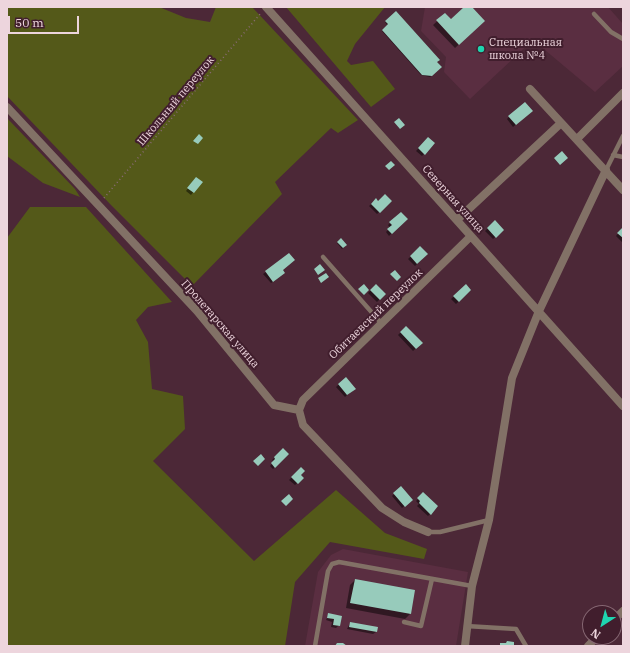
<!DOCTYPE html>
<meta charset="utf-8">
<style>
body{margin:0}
#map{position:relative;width:630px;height:653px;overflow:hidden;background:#4c2837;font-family:"IBM Plex Serif",serif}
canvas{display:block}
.frame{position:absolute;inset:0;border:8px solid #edd5dd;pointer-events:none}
.north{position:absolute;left:582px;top:605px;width:40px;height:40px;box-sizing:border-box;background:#411e2d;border:1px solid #866773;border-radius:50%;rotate:216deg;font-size:11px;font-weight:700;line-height:16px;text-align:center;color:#edd5dd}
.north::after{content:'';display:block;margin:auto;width:14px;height:18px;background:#1fd5b0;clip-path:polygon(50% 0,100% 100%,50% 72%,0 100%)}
.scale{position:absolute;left:8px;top:16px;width:71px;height:18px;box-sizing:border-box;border:2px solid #edd5dd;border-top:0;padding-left:5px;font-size:12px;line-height:14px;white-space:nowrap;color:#edd5dd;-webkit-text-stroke:3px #411e2d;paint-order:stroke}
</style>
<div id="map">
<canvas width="630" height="653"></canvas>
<div class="frame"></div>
<div class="north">N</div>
<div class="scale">50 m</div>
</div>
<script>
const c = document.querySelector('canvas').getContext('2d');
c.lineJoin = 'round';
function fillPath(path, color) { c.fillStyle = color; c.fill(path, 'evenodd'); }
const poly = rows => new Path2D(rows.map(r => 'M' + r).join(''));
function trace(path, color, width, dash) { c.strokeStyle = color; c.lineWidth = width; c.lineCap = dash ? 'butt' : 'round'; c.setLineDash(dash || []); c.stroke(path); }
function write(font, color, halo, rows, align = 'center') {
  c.font = font + ' "IBM Plex Serif",serif'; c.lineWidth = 4; c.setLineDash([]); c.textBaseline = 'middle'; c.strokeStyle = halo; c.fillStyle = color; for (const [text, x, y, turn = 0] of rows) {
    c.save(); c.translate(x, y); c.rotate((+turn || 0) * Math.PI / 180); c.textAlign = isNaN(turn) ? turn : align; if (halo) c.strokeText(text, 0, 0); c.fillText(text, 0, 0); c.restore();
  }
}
const built = poly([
 [425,7,608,7,623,24,623,66,595,92,533,40,470,99,444,72,446,57,421,31],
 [343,549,468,572,456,646,305,646,318,572,331,555]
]);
const green = poly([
 [7,7,159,7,186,18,210,22,216,7,252,7,358,120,338,133,331,128,275,182,282,194,192,286,111,205,7,96],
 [286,7,385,7,355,44,347,61,351,65,373,61,395,89,371,107],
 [7,118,75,189,80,197,43,183,7,156],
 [30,207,86,207,172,302,148,307,136,320,148,342,152,389,183,396,185,429,153,461,254,561,336,490,385,533,427,549,424,559,330,542,295,582,285,646,7,646,7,238]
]);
const shadow = poly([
 [465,7,471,7,484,21,455,48,433,25,445,14,451,20],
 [396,12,440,67,430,77,421,75,382,31,388,26,385,22],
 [529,113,513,127,507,119,509,117],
 [428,138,434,143,422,156,416,151],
 [194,180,201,182,191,195,186,191],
 [376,200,378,202,390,201,377,214,369,206],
 [401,213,406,219,389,236,386,232,390,228,388,225],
 [495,221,503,230,493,239,485,231],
 [623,228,623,241,622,242,616,236],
 [341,239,346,245,342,249,337,243],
 [420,248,427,254,415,266,408,259],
 [282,270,282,275,271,283,263,274,266,272],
 [376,285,385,294,377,302,368,293],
 [465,286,470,290,456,304,451,299],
 [406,327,422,343,413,351,398,335],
 [346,378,354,388,345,397,336,387],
 [283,450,288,454,273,469,270,466,274,462,272,460],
 [301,468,300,476,302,478,295,485,289,480],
 [401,488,411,500,402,508,392,496],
 [423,494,430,514,428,516,417,506,419,504,416,501],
 [355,580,410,614,405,619,346,608,350,585],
 [329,614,340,616,339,625,336,628,331,627,332,622,326,620],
 [350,623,376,628,376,632,373,634,347,629]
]);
const building = poly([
 [464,7,472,7,485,21,459,45,436,20,445,13,451,19],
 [396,11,440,60,437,62,442,67,432,76,422,75,382,30,388,24,385,21],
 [525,102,533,111,516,125,508,116],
 [399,118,405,125,400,129,394,122],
 [199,134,203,138,198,144,193,141],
 [428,137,435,143,425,155,418,148],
 [562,151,568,158,560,165,554,158],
 [391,161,395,165,389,170,385,166],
 [196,177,203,182,194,193,187,188],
 [385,194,392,201,380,213,371,204,376,198,378,201],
 [401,212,408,219,392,234,387,229,392,225,389,222],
 [495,220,504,230,496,238,487,228],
 [623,227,623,238,617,233],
 [341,238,347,245,343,248,337,242],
 [420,246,428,254,417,264,410,256],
 [289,253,295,260,283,270,285,273,273,282,265,271],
 [320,264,325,270,318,275,314,269],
 [395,270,401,277,397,281,390,274],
 [326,273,329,277,321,283,318,278],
 [364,284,369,290,364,295,358,289],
 [376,284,386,294,380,300,370,290],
 [466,284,471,290,459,302,453,296],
 [406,326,423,343,416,349,400,332],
 [346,377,356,389,347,395,338,384],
 [283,448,289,454,275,468,271,463,275,459,274,457],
 [261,454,265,459,258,466,253,461],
 [301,467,305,471,301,475,304,478,298,484,291,477],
 [401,486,413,500,405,507,393,493],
 [423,492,438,506,431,515,419,503,420,501,417,498],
 [289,494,293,499,286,506,281,501],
 [355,579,415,590,411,614,350,603],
 [328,613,342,616,340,626,333,625,334,619,327,618],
 [350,622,378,627,377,632,349,627],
 [507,641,514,642,514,646,500,646,500,643,506,643],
 [337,643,343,643,347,646,335,646]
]);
const path = poly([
 [104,198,261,13]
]);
const lane = poly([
 [594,14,611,32,623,39],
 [613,155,623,157],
 [606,170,623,136],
 [323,257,382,324],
 [428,532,440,532,489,520],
 [404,622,421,626,432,579],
 [466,626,516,629,526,646],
 [315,646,328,571,332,564,339,562,472,586]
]);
const street = poly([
 [266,7,623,406],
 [530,89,623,190],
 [7,107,197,311,274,405,299,410,303,425,382,508,404,522,428,532],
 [577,139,623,93],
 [457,220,561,123],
 [299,410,303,400,471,236],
 [614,620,623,611],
 [465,646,472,586,489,520,512,378,539,311,606,170],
 [588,646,597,637]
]);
const markers = [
 [481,49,4,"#1fd5b0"]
];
const poiNames = [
 ["Специальная",489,43],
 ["школа №4",489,56]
];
const streetNames = [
 ["Школьный переулок",176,101,-50],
 ["Северная улица",453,199,48],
 ["Обитаевский переулок",376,314,-44],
 ["Пролетарская улица",220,324,49]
];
fillPath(built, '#5a2e41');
fillPath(green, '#545919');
fillPath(shadow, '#0007');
fillPath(building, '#97cbbb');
trace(path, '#8b6c78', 1.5, [1, 3]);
trace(lane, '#827166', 4.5);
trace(street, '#827166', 8);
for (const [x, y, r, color] of markers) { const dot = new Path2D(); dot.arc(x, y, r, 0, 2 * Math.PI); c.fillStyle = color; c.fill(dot); trace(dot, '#411e2d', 1.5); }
write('11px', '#edd5dd', '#411e2d', poiNames, 'left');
write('11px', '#edd5dd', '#411e2d', streetNames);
</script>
